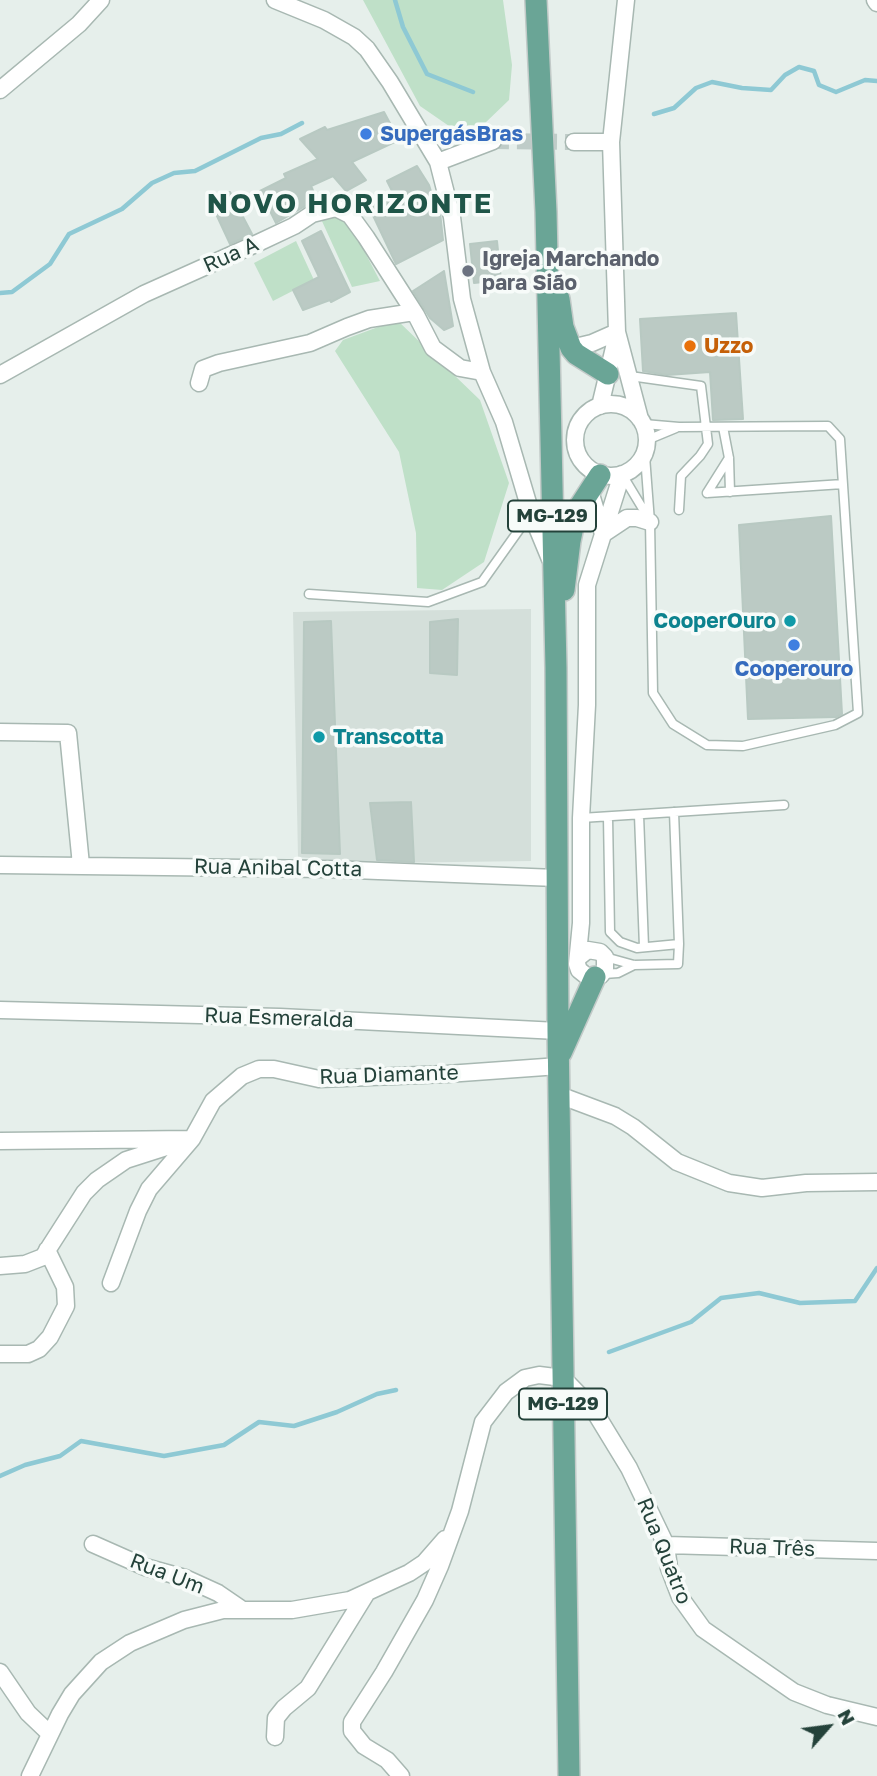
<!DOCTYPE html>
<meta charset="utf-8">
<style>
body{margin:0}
#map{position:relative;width:877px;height:1776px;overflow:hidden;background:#e6efeb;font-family:"Golos Text",sans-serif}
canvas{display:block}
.north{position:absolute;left:793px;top:1692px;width:70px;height:70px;-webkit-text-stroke:5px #f7fbf9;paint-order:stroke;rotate:62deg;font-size:19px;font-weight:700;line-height:28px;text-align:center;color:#24423a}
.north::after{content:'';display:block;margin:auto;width:24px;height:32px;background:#24423a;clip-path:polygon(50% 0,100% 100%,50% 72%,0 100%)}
</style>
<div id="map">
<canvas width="877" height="1776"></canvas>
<div class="north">N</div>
</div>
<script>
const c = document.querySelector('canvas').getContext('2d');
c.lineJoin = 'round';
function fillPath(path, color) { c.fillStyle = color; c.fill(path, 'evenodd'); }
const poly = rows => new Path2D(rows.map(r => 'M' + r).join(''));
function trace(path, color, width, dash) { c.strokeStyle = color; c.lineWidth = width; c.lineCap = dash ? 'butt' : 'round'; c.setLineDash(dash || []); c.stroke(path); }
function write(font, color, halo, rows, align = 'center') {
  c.font = font + ' "Golos Text",sans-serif'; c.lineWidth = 7; c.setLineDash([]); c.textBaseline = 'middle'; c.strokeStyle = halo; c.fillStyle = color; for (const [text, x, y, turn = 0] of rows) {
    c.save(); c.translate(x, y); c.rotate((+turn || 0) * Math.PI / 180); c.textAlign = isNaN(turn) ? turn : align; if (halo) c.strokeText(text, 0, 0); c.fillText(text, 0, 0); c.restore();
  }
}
const built = poly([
 [531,609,531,861,377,863,298,857,293,612]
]);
const green = poly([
 [363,0,503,0,512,65,509,100,483,125,449,126,420,106],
 [336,214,349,222,380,281,352,287,321,219],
 [296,241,314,280,273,301,254,263],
 [397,320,480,400,509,483,484,562,442,590,417,588,416,533,399,452,335,351,343,340]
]);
const stream = poly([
 [395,0,403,27,427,74,473,92],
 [654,114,674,108,696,88,712,82,742,88,771,90,785,75,799,67,814,71,819,85,836,92,865,80,877,81],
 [0,293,12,292,50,264,69,234,122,209,152,183,174,173,195,171,261,138,281,134,302,123],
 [609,1352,691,1322,721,1298,759,1293,800,1303,855,1301,877,1268],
 [0,1476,25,1465,60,1456,81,1441,164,1456,224,1445,259,1422,294,1426,337,1412,377,1394,396,1390]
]);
const building = poly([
 [384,112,399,140,352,162,366,180,346,191,333,176,311,186,318,202,307,205,276,223,260,191,286,178,284,174,318,159,300,139,325,127,327,130,384,112],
 [417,166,429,185,438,214,440,212,443,240,396,264,369,207,394,195,387,181,417,166],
 [230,192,252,234,230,244,210,201,230,192],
 [321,231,350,292,331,302,330,300,303,310,293,290,319,277,302,241,321,231],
 [497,241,501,280,474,283,470,244,497,241],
 [444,271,453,326,444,330,430,318,413,291,444,271],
 [736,313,743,419,713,420,710,372,667,375,643,371,640,319,736,313],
 [831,516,842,714,836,717,748,719,739,525,831,516],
 [458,619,457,675,430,673,430,622,458,619],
 [331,621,340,854,302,853,304,622,331,621],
 [411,802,414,862,377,860,370,803,411,802]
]);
const minorTunnel = poly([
 [493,141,574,142]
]);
const service = poly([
 [630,376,701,386,708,444,700,456,681,476,679,510],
 [644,424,679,427,828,426,840,439,858,713,835,725,743,746,707,745,673,724,653,693,650,522,645,456],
 [723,427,729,458,730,492],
 [647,440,676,428],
 [623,476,649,519],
 [707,493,843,484],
 [707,493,729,458],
 [309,594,428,602,482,582,531,513],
 [639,815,644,947],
 [608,817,610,932,620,942,637,948,679,944,674,812],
 [581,818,784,805],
 [605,957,634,965,678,964,679,944],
 [604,974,618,973,634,965]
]);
const minor = poly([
 [275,0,324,20,354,37,367,49,390,82,438,162,452,217,462,299,482,372,504,422,531,513,550,559],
 [626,0,611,142,617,332,640,419],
 [875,0,877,3],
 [0,90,79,24,101,0],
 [574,142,611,142],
 [438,162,493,141],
 [571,348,592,343,617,332],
 [0,375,144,294,260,242,294,226,312,214,336,208,350,215,366,237,416,315,433,348,460,368,482,372],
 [199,383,203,369,219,363,310,343,347,327,369,319,414,312],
 '575 440a36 36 0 1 1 72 0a36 36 0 1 1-72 0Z',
 [600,406,617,335],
 [590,491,603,534],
 [603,534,627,518,637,518,650,522],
 [0,732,68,733,81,865],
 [0,865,328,869,556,878],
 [579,957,588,950,600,952,605,957,605,969,601,975,589,978,579,970,577,964,581,923,581,818,587,705,587,585,622,474],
 [0,1010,280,1017,558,1031],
 [559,1095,615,1116,633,1127,677,1162,729,1183,762,1188,806,1183,877,1182],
 [0,1141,192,1139,213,1101,242,1076,259,1069,274,1069,319,1079,447,1074,559,1066],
 [0,1266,25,1264,43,1257,84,1193,97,1180,126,1160,176,1144],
 [111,1283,138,1211,149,1189,191,1140],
 [0,1354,28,1354,39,1349,50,1337,66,1306,65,1287,47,1250],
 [93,1544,145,1567,185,1578,218,1593,240,1608],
 [666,1545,877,1551],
 [0,1672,28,1713,50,1734],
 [275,1737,276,1718,284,1708,308,1688,366,1594],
 [30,1776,60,1714,72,1694,101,1662,130,1643,184,1620,223,1610,292,1610,350,1600,409,1573,424,1563,445,1539],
 [401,1776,387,1760,364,1746,352,1731,352,1722,384,1672,425,1600,440,1566,460,1511,483,1422,506,1392,525,1378,539,1375,563,1378,593,1409,629,1468,666,1545,669,1568,680,1597,703,1629,794,1692,827,1705,877,1717]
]);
const primary = poly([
 [536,0,546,212,556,668,558,1031,569,1776],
 [559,299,563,327,571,348,576,354,608,374],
 [564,590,570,541,576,512,600,475],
 [561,1053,595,977]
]);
const markers = [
 [366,134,7,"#3f7fe0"],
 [468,271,7,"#6b7280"],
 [690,346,7,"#e8710a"],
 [790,621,7,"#0f9aa8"],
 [794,645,7,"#3f7fe0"],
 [319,737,7,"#0f9aa8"]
];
const shields = [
 [552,516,88],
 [563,1404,88]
];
const shieldNames = [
 ["MG-129",552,516],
 ["MG-129",563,1404]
];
const shopNames = [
 ["SupergásBras",380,134],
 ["Cooperouro",794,669,"center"]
];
const streetNames = [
 ["Rua A",231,255,-24],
 ["Rua Anibal Cotta",278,868,1],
 ["Rua Esmeralda",279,1018,2],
 ["Rua Diamante",389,1075,-2],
 ["Rua Três",772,1548,2],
 ["Rua Quatro",664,1551,68],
 ["Rua Um",167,1574,21]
];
const worshipNames = [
 ["Igreja Marchando",482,259],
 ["para Sião",482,283]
];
const foodNames = [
 ["Uzzo",704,346]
];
const cultureNames = [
 ["CooperOuro",776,621],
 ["Transcotta",333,737,"left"]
];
const districtNames = [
 ["NOVO HORIZONTE",350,204]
];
fillPath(built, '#d4dfda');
fillPath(green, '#bfe0c8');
trace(stream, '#8ec9d4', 4.5);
fillPath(building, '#bbcac4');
trace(building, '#b8c9c2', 2);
trace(minorTunnel, '#bfccc8', 16, [16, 8]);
trace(service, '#a8b8b2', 11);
trace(minor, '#a8b8b2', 19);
trace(primary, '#c2cac8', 24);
trace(service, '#fff', 8);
trace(minor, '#fff', 16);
trace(primary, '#6aa596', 21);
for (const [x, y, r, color] of markers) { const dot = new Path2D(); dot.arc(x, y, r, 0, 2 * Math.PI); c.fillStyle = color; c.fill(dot); trace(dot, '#f7fbf9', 2.5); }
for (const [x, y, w] of shields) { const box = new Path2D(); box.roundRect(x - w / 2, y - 15.5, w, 31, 5); c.fillStyle = '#f7fbf9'; c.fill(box); trace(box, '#24423a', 2); }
write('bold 19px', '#24423a', null, shieldNames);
write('bold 21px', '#366cbe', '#f7fbf9', shopNames, 'left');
write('21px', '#24423a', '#f7fbf9', streetNames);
write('bold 21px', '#5b616d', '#f7fbf9', worshipNames, 'left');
write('bold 21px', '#c56008', '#f7fbf9', foodNames, 'left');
write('bold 21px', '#0d838f', '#f7fbf9', cultureNames, 'right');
c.letterSpacing = '2px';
write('bold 28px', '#1f5548', '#f7fbf9', districtNames);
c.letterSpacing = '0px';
</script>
